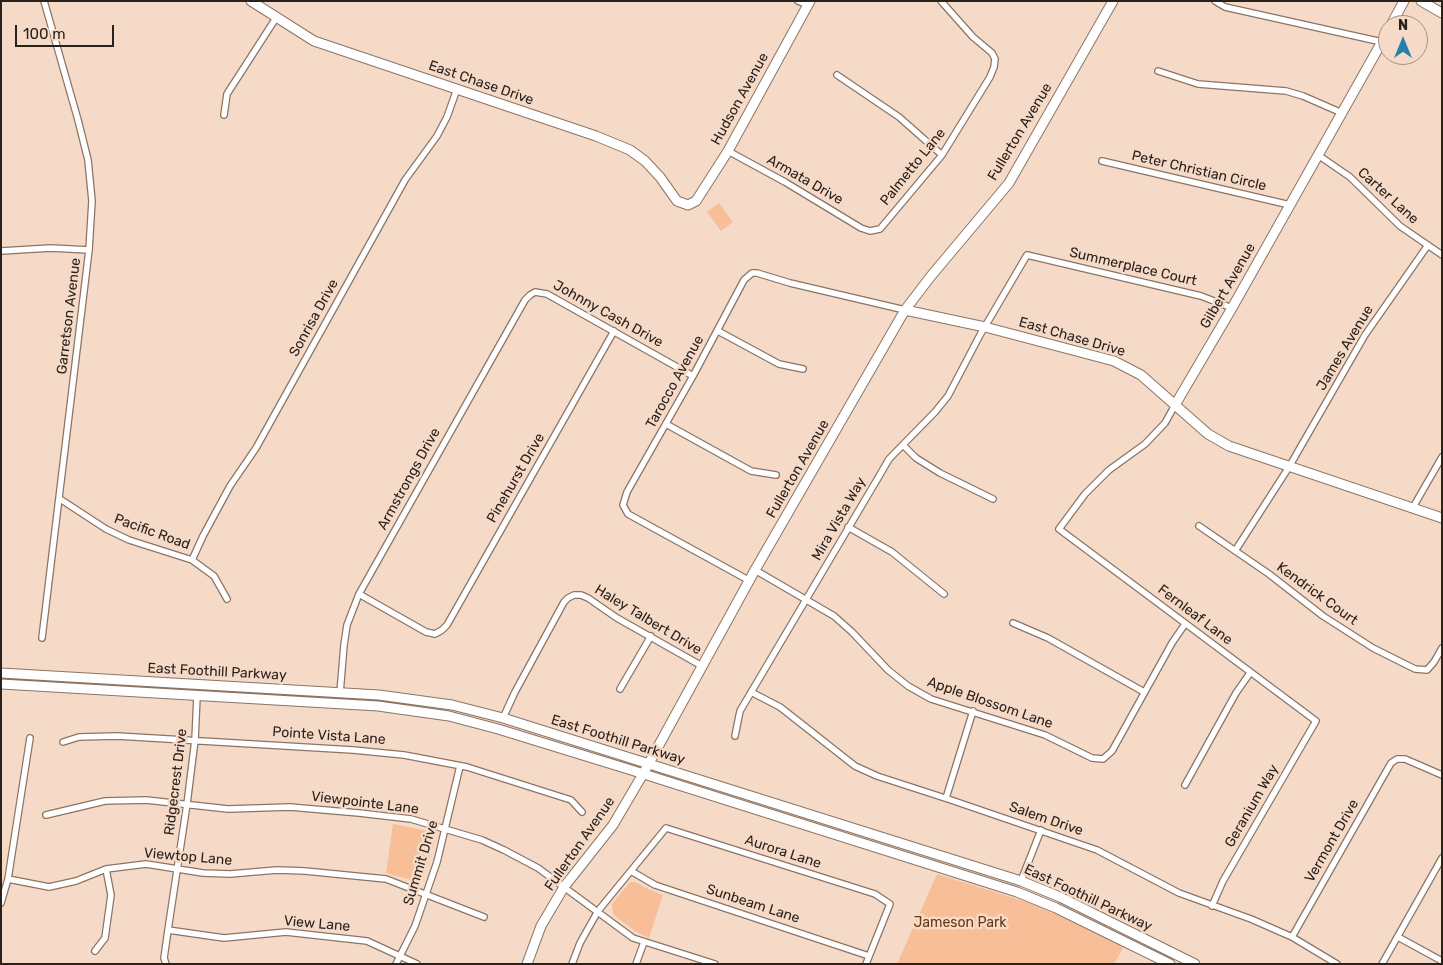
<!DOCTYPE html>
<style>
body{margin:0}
#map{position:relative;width:1443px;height:965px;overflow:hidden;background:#f5dac8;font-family:Rubik,sans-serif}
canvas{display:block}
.frame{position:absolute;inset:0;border:2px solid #2b211b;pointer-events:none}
.north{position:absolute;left:1378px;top:15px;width:50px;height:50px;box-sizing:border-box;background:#f5dac8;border:1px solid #a49083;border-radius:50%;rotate:0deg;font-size:14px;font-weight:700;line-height:20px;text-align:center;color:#2b211b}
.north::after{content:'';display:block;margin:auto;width:18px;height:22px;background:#2580ae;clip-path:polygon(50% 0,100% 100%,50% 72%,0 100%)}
.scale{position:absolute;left:15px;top:25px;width:99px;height:22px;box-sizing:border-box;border:2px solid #2b211b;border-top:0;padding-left:6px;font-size:15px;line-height:18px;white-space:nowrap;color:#2b211b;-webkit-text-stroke:4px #f5dac8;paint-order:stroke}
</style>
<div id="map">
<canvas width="1443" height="965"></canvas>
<div class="frame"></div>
<div class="north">N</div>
<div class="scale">100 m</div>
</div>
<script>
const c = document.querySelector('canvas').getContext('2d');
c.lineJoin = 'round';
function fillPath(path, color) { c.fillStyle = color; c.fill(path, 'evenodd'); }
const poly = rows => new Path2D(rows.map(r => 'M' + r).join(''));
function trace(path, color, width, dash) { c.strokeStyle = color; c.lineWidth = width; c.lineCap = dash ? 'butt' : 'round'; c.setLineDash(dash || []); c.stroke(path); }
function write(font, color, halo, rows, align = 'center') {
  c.font = font + ' Rubik,sans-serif'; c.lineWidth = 5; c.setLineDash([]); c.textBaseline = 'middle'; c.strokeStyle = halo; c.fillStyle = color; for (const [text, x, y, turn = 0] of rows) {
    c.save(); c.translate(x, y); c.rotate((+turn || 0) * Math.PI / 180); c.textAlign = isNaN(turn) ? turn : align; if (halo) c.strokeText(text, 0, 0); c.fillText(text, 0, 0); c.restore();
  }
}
const green = poly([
 [719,203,733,222,721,231,707,212],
 [393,824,432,832,434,835,435,840,423,877,418,882,386,873],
 [937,874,1033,904,1124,946,1114,964,897,964],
 [630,882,635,882,648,889,663,895,649,938,636,932,613,914,612,904]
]);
const street = poly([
 [798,1,808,5],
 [1215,1,1225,7,1382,42],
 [1158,71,1198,84,1286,91,1303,96,1342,113],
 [837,75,899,117,942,155],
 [224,115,227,94,276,18],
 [728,151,785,182,861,228,870,231,880,229,942,155,990,77,994,67,995,59,992,53,973,37,941,1],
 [1318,155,1350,177,1400,226,1442,255],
 [1102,161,1290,205],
 [1,251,51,248,89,250],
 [718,331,779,364,803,369],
 [1175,405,1165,423,1145,444,1109,470,1085,494,1059,529,1316,721,1223,881,1212,906],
 [666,424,751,471,776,475],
 [903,445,916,458,940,473,993,499],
 [60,499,106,529,129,540,192,560,214,576,227,599],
 [1412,509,1442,457],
 [1199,526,1269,574,1323,616,1373,648,1415,669,1427,670,1434,662,1442,648],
 [848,527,892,552,944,594],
 [1235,551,1289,467,1365,335,1428,245],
 [192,560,203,536,230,486,256,448,405,180,437,136,447,117,457,89],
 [755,570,834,616,852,632,888,670,908,686,931,699,1045,735,1092,758,1103,759,1112,751,1172,643,1185,624],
 [750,581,628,514,623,505,627,492,693,376,744,280,752,273,757,273,790,283,905,310],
 [359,594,426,632,435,634,442,630,447,625,614,331],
 [1013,623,1048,638,1144,692],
 [42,638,89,250,92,201,88,160,78,120,44,1],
 [620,689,651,636],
 [751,692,780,707,855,766,877,776,951,800,1097,850,1179,893,1251,919,1292,937,1337,964],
 [340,693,344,645,347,625,359,594,525,300,530,295,535,292,547,294,693,376],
 [503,718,515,692,564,602,568,598,574,595,581,595,588,598,617,618,702,666],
 [735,736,740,711,878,478,889,459,935,412,948,396,980,335,1027,255,1201,296,1232,308],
 [63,742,79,737,117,736,353,750,404,755,467,767,571,800,582,812],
 [1185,785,1236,693,1250,673],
 [946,798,973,711],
 [46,815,105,801,146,800,228,809,290,807,359,813,411,819,482,840,504,850,538,868,633,938,715,964],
 [631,871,655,885,869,956],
 [8,879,49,887,76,881,106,869,146,864,203,873,230,874,277,870,305,871,386,879,484,917],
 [1021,881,1041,830],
 [1,903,8,879,30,738],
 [168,930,224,938,286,932,367,941,417,964],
 [1292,937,1391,763,1397,759,1405,759,1442,775],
 [1398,937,1442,961],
 [95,951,105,938,111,895,106,869],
 [166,964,164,958,168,930,187,804,195,740,197,696],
 [396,964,415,926,437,862,460,766],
 [572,964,580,943,598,911,666,828,875,894,890,904,866,964],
 [636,964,644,942],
 [1382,964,1442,858]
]);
const secondary = poly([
 [251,1,314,41,596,136,630,150,645,161,660,177,677,201,688,205,696,201,728,151,810,1],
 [1421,1,1442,13],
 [1391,25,1404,1],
 [905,310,985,327,1114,361,1141,375,1208,434,1229,446,1442,518],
 [1175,405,1232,308,1388,31],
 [527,964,541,926,564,887,613,825,643,774,755,570,905,310,931,276,1009,183,1113,1]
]);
const primary = poly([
 [1,673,379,695,452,705,503,718,1021,881,1060,897,1195,964],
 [1,684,378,706,449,716,498,729,628,769,1017,892,1056,908,1170,964]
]);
const streetNames = [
 ["East Chase Drive",481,83,19],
 ["Hudson Avenue",740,99,-61],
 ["Fullerton Avenue",1020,132,-59],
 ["Palmetto Lane",913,167,-51],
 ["Peter Christian Circle",1199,171,13],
 ["Armata Drive",805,180,30],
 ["Carter Lane",1388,196,42],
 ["Summerplace Court",1133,267,13],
 ["Gilbert Avenue",1228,286,-60],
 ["Johnny Cash Drive",608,314,29],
 ["Garretson Avenue",69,316,-83],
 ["Sonrisa Drive",314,318,-61],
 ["East Chase Drive",1072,337,16],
 ["James Avenue",1345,348,-59],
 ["Tarocco Avenue",675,382,-61],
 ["Fullerton Avenue",798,469,-60],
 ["Pinehurst Drive",516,478,-60],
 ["Armstrongs Drive",409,479,-61],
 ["Mira Vista Way",839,519,-60],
 ["Pacific Road",152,532,20],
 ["Kendrick Court",1317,594,36],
 ["Fernleaf Lane",1195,615,37],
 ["Haley Talbert Drive",648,620,31],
 ["East Foothill Parkway",217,672,3],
 ["Apple Blossom Lane",990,703,19],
 ["Pointe Vista Lane",329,736,4],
 ["East Foothill Parkway",618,740,17],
 ["Ridgecrest Drive",176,782,-83],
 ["Viewpointe Lane",365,803,7],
 ["Geranium Way",1252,806,-60],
 ["Salem Drive",1046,819,19],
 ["Vermont Drive",1332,841,-60],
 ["Fullerton Avenue",580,844,-55],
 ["Aurora Lane",783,852,18],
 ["Viewtop Lane",188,857,5],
 ["Summit Drive",421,863,-73],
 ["East Foothill Parkway",1088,898,25],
 ["Sunbeam Lane",753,904,18],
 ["View Lane",317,924,5]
];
const parkNames = [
 ["Jameson Park",960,923]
];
fillPath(green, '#f7be97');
trace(street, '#8c7464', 8);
trace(secondary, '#8c7464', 11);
trace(primary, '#8c7464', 11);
trace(street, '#fff', 5.5);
trace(secondary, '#fff', 9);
trace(primary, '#fff', 9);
write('14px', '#2b211b', '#f5dac8', streetNames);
write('14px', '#693910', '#f5dac8', parkNames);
</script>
